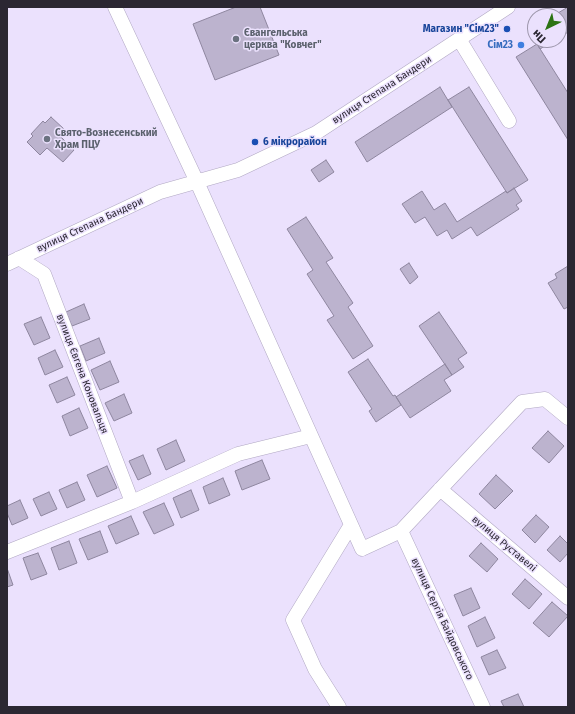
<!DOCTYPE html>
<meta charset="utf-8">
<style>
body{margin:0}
#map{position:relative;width:575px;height:714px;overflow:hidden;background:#ebe1fd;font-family:"Fira Sans",sans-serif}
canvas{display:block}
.frame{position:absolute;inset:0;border:8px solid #2b2732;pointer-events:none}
.north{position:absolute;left:527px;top:8px;width:40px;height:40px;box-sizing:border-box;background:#ebe1fd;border:1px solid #9e97ac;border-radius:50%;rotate:223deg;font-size:11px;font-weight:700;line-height:16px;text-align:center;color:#2b2732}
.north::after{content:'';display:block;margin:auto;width:14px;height:18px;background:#2c7314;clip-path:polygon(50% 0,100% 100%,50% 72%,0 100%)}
</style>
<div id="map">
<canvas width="575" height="714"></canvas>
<div class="frame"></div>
<div class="north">Пн</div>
</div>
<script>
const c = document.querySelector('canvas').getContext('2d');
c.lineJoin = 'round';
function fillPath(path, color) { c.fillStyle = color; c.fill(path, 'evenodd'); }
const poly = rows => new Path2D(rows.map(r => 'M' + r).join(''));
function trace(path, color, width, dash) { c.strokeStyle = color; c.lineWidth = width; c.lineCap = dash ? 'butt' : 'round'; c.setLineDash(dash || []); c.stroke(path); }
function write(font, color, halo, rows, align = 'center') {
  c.font = font + ' "Fira Sans",sans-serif'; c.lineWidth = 3; c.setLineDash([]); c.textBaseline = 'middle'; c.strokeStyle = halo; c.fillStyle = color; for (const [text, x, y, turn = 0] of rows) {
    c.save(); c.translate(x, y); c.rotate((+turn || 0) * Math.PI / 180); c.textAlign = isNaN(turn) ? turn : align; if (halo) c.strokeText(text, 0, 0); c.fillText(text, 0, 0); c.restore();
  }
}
const building = poly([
 [236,7,260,7,279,55,215,80,193,24,236,7],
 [568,7,568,32,559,38,559,16,553,16,568,7],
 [535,27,535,40,555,40,540,49,529,31,535,27],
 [537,44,568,93,568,140,516,57,537,44],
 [440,87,452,107,367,162,355,142,440,87],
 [469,87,528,180,507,193,448,100,469,87],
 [51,117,64,129,59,135,74,150,63,162,47,148,40,155,27,142,33,136,31,134,43,121,45,123,51,117],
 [326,160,334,172,319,182,311,170,326,160],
 [514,188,522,201,516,205,519,209,477,236,471,227,452,239,447,230,437,236,425,217,415,223,402,204,422,191,434,210,445,203,457,222,506,191,507,193,514,188],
 [306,217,333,258,326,262,353,303,348,307,373,346,353,359,327,320,334,316,307,274,313,270,287,229,306,217],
 [409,263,418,277,410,284,400,269,409,263],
 [568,266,568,307,564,309,548,283,557,278,555,274,568,266],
 [84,304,90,319,72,326,66,312,84,304],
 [439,312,467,353,458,359,464,367,452,375,419,326,439,312],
 [41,317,50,338,34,345,24,324,41,317],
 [99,338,105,353,86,361,80,346,99,338],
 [55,350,63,367,45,375,38,358,55,350],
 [368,359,393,396,395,395,401,405,376,422,369,411,372,409,348,372,368,359],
 [110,361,119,382,100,390,91,370,110,361],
 [445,364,452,375,444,380,451,391,410,418,396,397,445,364],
 [67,377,75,395,57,403,49,385,67,377],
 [124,394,132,413,114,421,105,403,124,394],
 [79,408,88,428,70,436,62,416,79,408],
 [548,431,564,446,549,463,532,448,548,431],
 [176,440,185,461,166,470,157,449,176,440],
 [143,455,151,474,138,480,129,461,143,455],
 [262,460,270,479,242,490,235,471,262,460],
 [107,466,117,488,97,497,87,475,107,466],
 [496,475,513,491,495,509,479,494,496,475],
 [223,478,230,495,209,504,203,487,223,478],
 [77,482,85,500,67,508,59,490,77,482],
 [191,490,199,510,181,518,173,498,191,490],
 [49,492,57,509,41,516,33,499,49,492],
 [20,500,28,518,12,525,7,513,7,506,20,500],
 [164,503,174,525,154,534,143,512,164,503],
 [536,515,549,527,535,543,522,530,536,515],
 [131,516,139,534,116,544,108,526,131,516],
 [100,531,108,552,88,560,79,539,100,531],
 [560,536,568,544,568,553,560,562,547,550,560,536],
 [69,541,77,563,59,570,51,548,69,541],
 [481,543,498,559,487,572,469,556,481,543],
 [38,553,47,574,31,580,23,558,38,553],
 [7,568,13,585,7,587,7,568],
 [525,579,542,594,529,609,512,594,525,579],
 [471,588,480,608,463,616,454,595,471,588],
 [552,602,568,616,549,637,533,623,552,602],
 [485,617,495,638,477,647,468,626,485,617],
 [497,650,506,668,489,675,481,657,497,650],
 [518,694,524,707,504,707,501,701,518,694]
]);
const minor = poly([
 [115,7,197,182,362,549,401,531,522,402,545,399,568,418],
 [459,39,509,121],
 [19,258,44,274,132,502],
 [7,264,160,192,238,170,316,133,508,7],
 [440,489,568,598],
 [401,531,483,707],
 [7,552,132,502,238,454,311,436],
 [339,707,315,669,293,620,351,525]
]);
const markers = [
 [507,29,4,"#1a4fb4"],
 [236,39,4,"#6b7280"],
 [521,45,4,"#3f7fe0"],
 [47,139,4,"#6b7280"],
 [255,142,4,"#1a4fb4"]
];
const transitNames = [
 ["Магазин \"Сім23\"",499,29],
 ["6 мікрорайон",263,142,"left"]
];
const worshipNames = [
 ["Євангельська",244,33],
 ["церква \"Ковчег\"",244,45],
 ["Свято-Вознесенський",55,133],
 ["Храм ПЦУ",55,145]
];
const shopNames = [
 ["Сім23",513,45]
];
const streetNames = [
 ["вулиця Степана Бандери",382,90,-33],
 ["вулиця Степана Бандери",90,225,-25],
 ["вулиця Євгена Коновальця",82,374,69],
 ["вулиця Руставелі",504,544,40],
 ["вулиця Сергія Байдовського",442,619,65]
];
fillPath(building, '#bcb3ce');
trace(building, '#8e869f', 1);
trace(minor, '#b1a8c3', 15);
trace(minor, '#fff', 14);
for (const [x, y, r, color] of markers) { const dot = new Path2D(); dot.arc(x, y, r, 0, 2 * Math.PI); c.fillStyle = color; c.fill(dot); trace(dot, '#ebe1fd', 1.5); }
write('bold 10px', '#164399', '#ebe1fd', transitNames, 'right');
write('bold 10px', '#5b616d', '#ebe1fd', worshipNames, 'left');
write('bold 10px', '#366cbe', '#ebe1fd', shopNames, 'right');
write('10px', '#2b2732', '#ebe1fd', streetNames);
</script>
